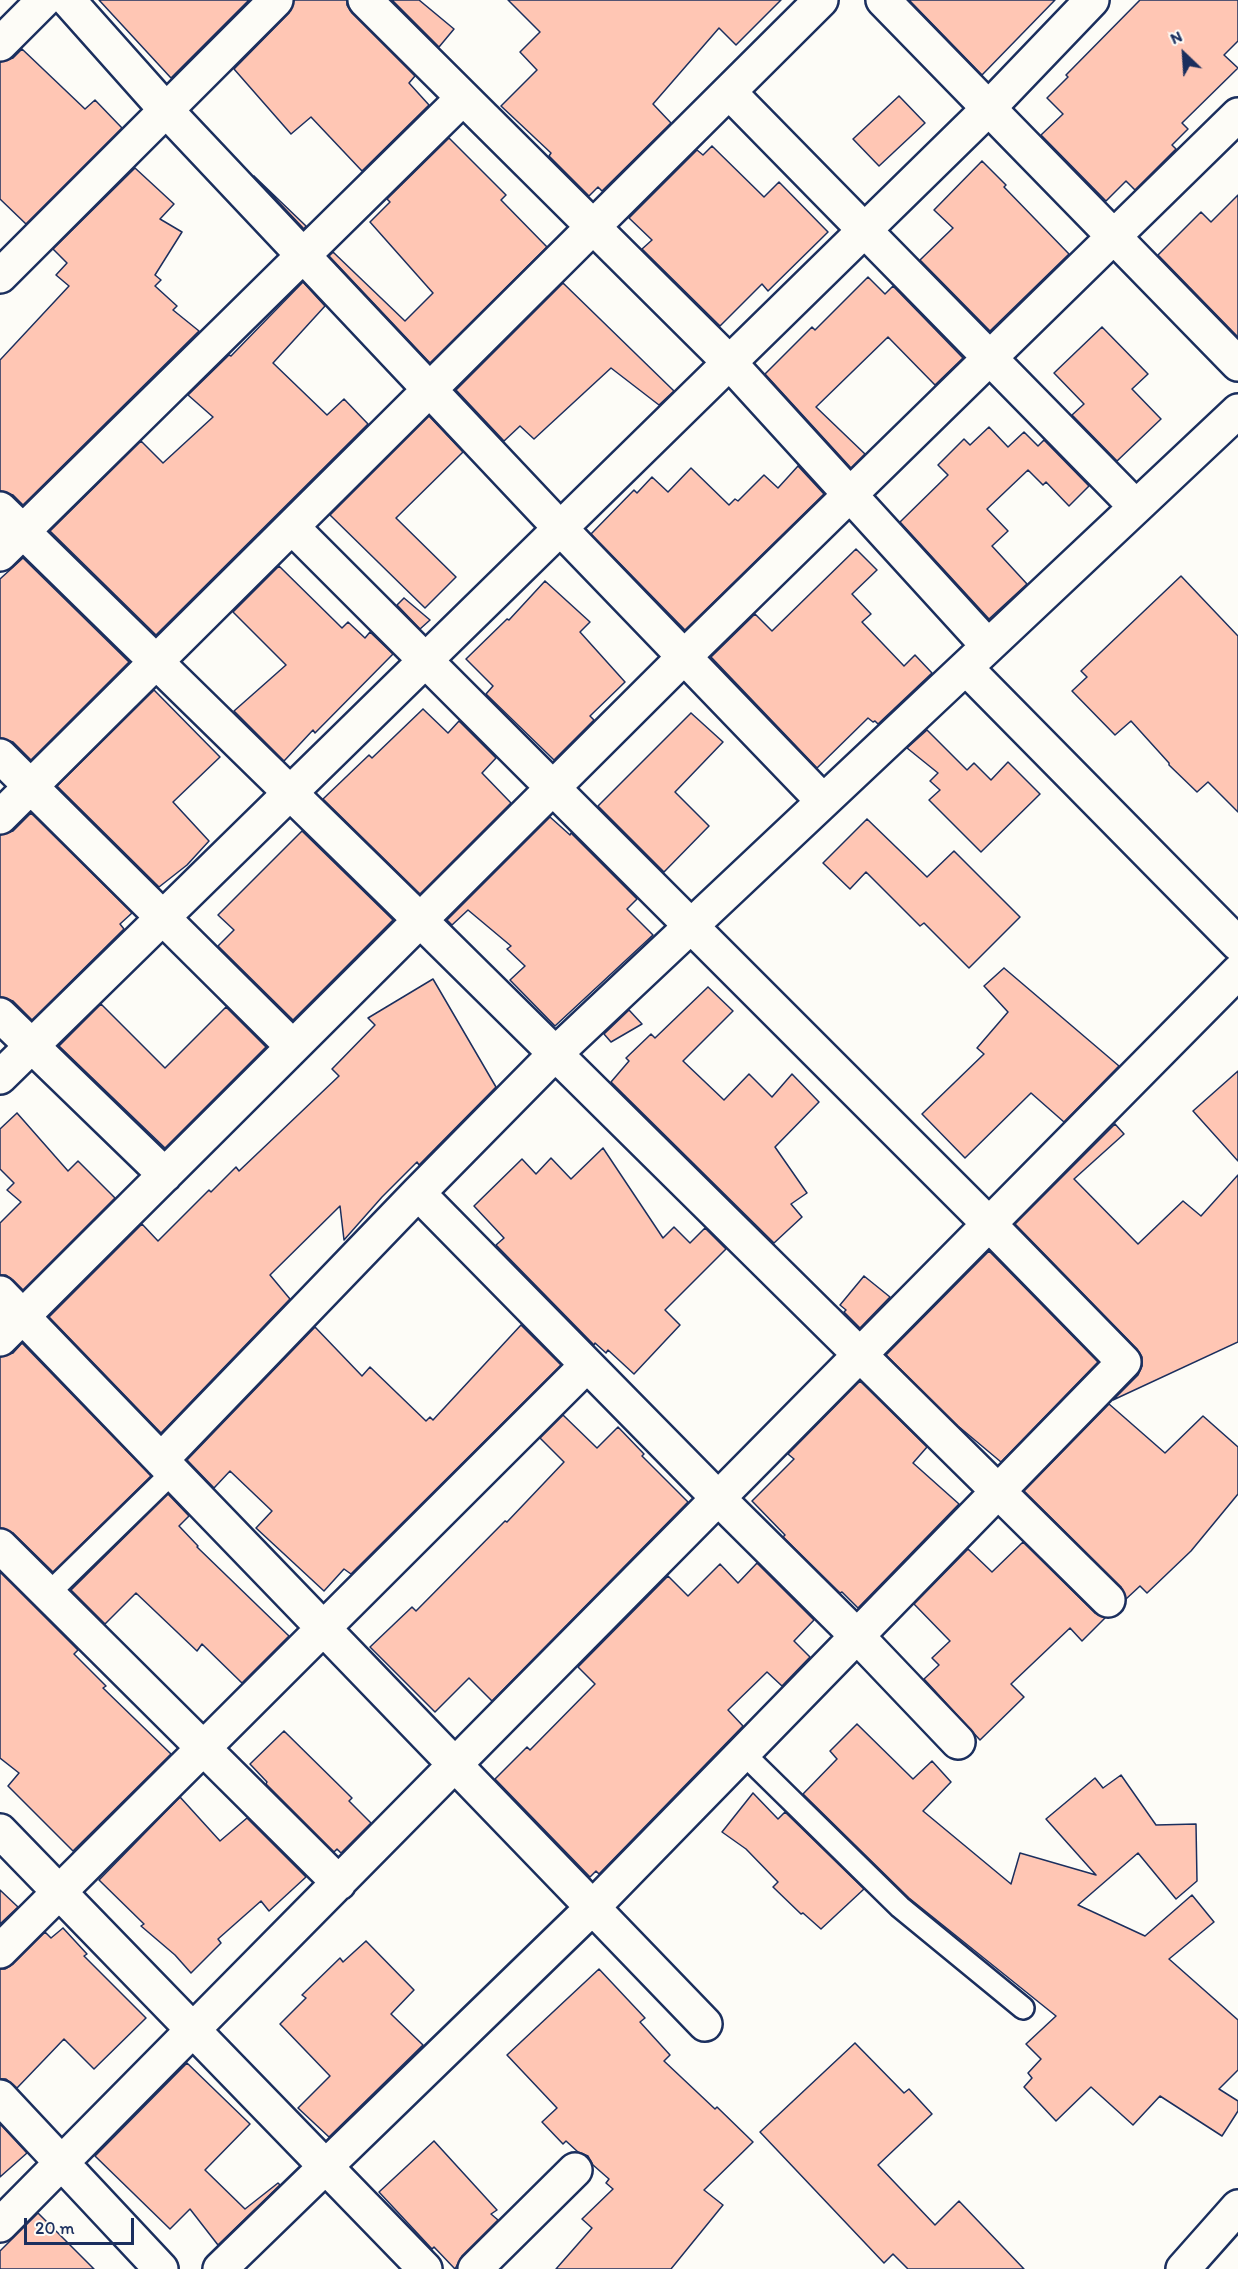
<!DOCTYPE html>
<style>
body{margin:0}
#map{position:relative;width:1238px;height:2269px;overflow:hidden;background:#fdfcf7;font-family:Itim,sans-serif}
canvas{display:block}
.north{position:absolute;left:1154px;top:24px;width:60px;height:60px;-webkit-text-stroke:4px #fdfcf7;paint-order:stroke;rotate:335deg;font-size:16px;font-weight:700;line-height:24px;text-align:center;color:#1b2f5e}
.north::after{content:'';display:block;margin:auto;width:21px;height:27px;background:#1b2f5e;clip-path:polygon(50% 0,100% 100%,50% 72%,0 100%)}
.scale{position:absolute;left:24px;top:2218px;width:110px;height:27px;box-sizing:border-box;border:3px solid #1b2f5e;border-top:0;padding-left:8px;font-size:18px;line-height:21px;white-space:nowrap;color:#1b2f5e;-webkit-text-stroke:4px #fdfcf7;paint-order:stroke}
</style>
<div id="map">
<canvas width="1238" height="2269"></canvas>
<div class="north">N</div>
<div class="scale">20 m</div>
</div>
<script>
const c = document.querySelector('canvas').getContext('2d');
c.lineJoin = 'round';
function fillPath(path, color) { c.fillStyle = color; c.fill(path, 'evenodd'); }
const poly = rows => new Path2D(rows.map(r => 'M' + r).join(''));
function trace(path, color, width, dash) { c.strokeStyle = color; c.lineWidth = width; c.lineCap = dash ? 'butt' : 'round'; c.setLineDash(dash || []); c.stroke(path); }
const building = poly([
 [99,0,249,0,171,78,99,0],
 [294,0,347,0,347,5,352,13,415,76,409,83,429,105,362,171,311,117,291,134,234,69,289,13,294,0],
 [392,0,419,0,454,29,439,47,392,0],
 [508,0,781,0,736,45,719,28,653,104,671,123,602,191,598,187,589,196,549,156,551,153,501,106,537,70,520,52,540,32,508,0],
 [909,0,1055,0,982,75,909,0],
 [1140,0,1238,0,1238,41,1224,55,1238,68,1182,123,1188,129,1172,145,1176,149,1135,190,1126,181,1106,201,1041,135,1063,114,1047,98,1068,77,1066,75,1140,0],
 [22,49,85,109,95,100,122,128,26,224,0,199,0,62,13,58,22,49],
 [899,96,925,123,879,166,853,139,899,96],
 [449,138,506,195,501,200,547,247,430,363,329,256,333,252,405,321,433,293,370,222,390,202,387,199,449,138],
 [712,146,764,197,779,182,828,232,768,291,762,284,720,326,642,249,652,240,629,218,697,150,703,155,712,146],
 [982,161,1006,185,1004,187,1069,254,990,331,920,260,953,228,934,210,982,161],
 [135,168,174,204,160,219,182,232,155,275,161,280,155,286,177,306,173,310,199,331,23,505,13,495,0,491,0,360,69,286,56,275,67,263,53,249,135,168],
 [254,176,306,226,304,229,254,176],
 [1238,195,1238,337,1158,255,1201,212,1211,222,1238,195],
 [868,277,885,294,893,286,963,358,935,385,888,337,816,407,865,454,851,468,765,374,812,327,815,330,868,277],
 [303,282,325,306,273,363,327,415,344,399,368,424,156,635,50,531,141,441,163,463,213,417,188,395,229,355,231,356,303,282],
 [563,283,674,391,659,405,611,368,534,439,520,426,504,441,456,390,563,283],
 [1102,327,1148,374,1132,389,1161,419,1117,461,1072,415,1084,404,1054,373,1102,327],
 [429,416,463,452,396,518,456,577,425,608,330,515,429,416],
 [989,427,1008,447,1024,432,1038,446,1044,440,1089,486,1069,506,1046,482,1043,485,1028,470,987,509,1008,531,992,546,1027,584,989,619,900,522,948,475,938,465,964,439,970,445,989,427],
 [798,466,824,494,685,630,591,534,634,490,637,493,652,477,668,492,691,468,729,505,735,499,738,501,764,475,778,488,798,466],
 [856,549,877,570,852,594,871,614,862,622,904,666,915,655,932,673,878,724,875,721,873,722,868,718,817,768,711,657,755,614,772,631,856,549],
 [23,558,129,662,31,760,13,742,0,738,0,579,23,558],
 [279,566,342,628,348,622,365,638,370,632,393,654,315,733,313,730,284,761,234,711,286,665,233,612,279,566],
 [1181,576,1238,636,1238,812,1208,782,1197,792,1169,765,1169,763,1131,721,1115,735,1072,691,1087,677,1081,671,1181,576],
 [545,581,590,622,580,632,625,682,590,716,594,720,554,760,486,694,493,686,466,659,507,619,509,620,545,581],
 [404,598,430,620,420,629,397,605,404,598],
 [154,690,220,757,173,802,209,841,187,865,159,887,57,786,154,690],
 [423,709,448,733,459,721,496,758,482,773,511,803,420,894,323,799,369,755,372,758,423,709],
 [691,713,723,742,675,792,709,826,664,872,598,806,691,713],
 [927,730,967,770,974,763,991,780,1008,762,1040,794,981,852,929,800,940,790,930,781,938,773,907,748,927,730],
 [31,813,132,913,120,924,124,929,32,1020,13,1001,0,997,0,835,13,831,31,813],
 [550,817,570,835,571,833,637,899,627,909,653,935,555,1026,510,980,525,966,507,949,511,946,468,910,452,925,447,920,550,817],
 [867,819,927,877,954,851,1020,917,969,968,924,923,920,926,866,872,850,889,823,863,867,819],
 [302,831,393,920,293,1020,218,946,234,930,218,915,302,831],
 [1004,968,1119,1066,1064,1122,1031,1093,965,1158,922,1114,984,1054,977,1048,1008,1012,984,986,1004,968],
 [433,979,496,1087,419,1165,417,1162,382,1197,344,1240,340,1206,270,1275,290,1299,161,1433,49,1317,142,1224,158,1241,209,1190,211,1192,236,1167,239,1171,339,1076,332,1069,375,1025,368,1018,433,979],
 [708,987,733,1011,683,1061,724,1100,749,1074,772,1097,792,1074,819,1102,775,1147,807,1193,791,1204,802,1217,774,1243,611,1082,629,1061,626,1058,651,1034,655,1038,708,987],
 [101,1004,165,1068,226,1007,266,1047,165,1148,59,1046,101,1004],
 [629,1010,642,1024,611,1042,604,1034,629,1010],
 [1238,1071,1238,1161,1193,1111,1238,1071],
 [17,1113,68,1171,78,1161,115,1198,23,1290,13,1280,6,1275,0,1275,0,1223,21,1202,7,1190,14,1183,0,1169,0,1129,17,1113],
 [1115,1124,1124,1134,1074,1179,1138,1244,1183,1201,1201,1216,1238,1175,1238,1342,1113,1400,1138,1375,1142,1366,1142,1357,1137,1349,1015,1224,1115,1124],
 [603,1148,663,1238,674,1227,690,1243,705,1228,726,1249,665,1310,680,1325,634,1374,608,1350,606,1353,595,1343,594,1345,496,1245,504,1238,474,1206,522,1159,536,1174,551,1158,571,1179,603,1148],
 [989,1251,1098,1362,1001,1462,958,1426,886,1355,989,1251],
 [864,1276,890,1297,860,1328,844,1312,846,1310,840,1305,864,1276],
 [521,1325,561,1365,351,1574,344,1569,324,1591,256,1528,272,1511,230,1471,214,1488,187,1460,315,1327,362,1376,370,1367,426,1421,430,1417,433,1420,521,1325],
 [22,1343,151,1476,53,1572,13,1533,0,1528,0,1357,13,1353,22,1343],
 [860,1381,927,1447,913,1463,959,1504,858,1608,842,1592,840,1593,783,1537,785,1535,752,1501,794,1459,788,1454,860,1381],
 [1109,1404,1165,1453,1203,1416,1238,1447,1238,1494,1191,1551,1147,1593,1140,1586,1126,1599,1121,1587,1024,1491,1109,1404],
 [563,1415,597,1448,618,1427,644,1454,642,1456,688,1502,492,1701,469,1678,435,1712,370,1647,412,1607,416,1611,505,1521,507,1522,564,1462,540,1438,563,1415],
 [168,1494,189,1516,179,1526,198,1546,197,1547,289,1636,242,1683,202,1644,197,1651,136,1593,105,1624,71,1590,168,1494],
 [1023,1542,1095,1613,1105,1618,1082,1641,1070,1628,1011,1684,1024,1697,980,1740,924,1679,939,1665,932,1658,950,1641,914,1604,968,1549,992,1572,1023,1542],
 [757,1563,814,1620,794,1641,810,1657,782,1686,767,1672,728,1710,743,1726,599,1874,596,1871,590,1877,495,1779,527,1747,530,1750,595,1684,578,1667,668,1576,688,1596,720,1564,738,1583,757,1563],
 [0,1572,78,1650,74,1654,106,1686,103,1688,171,1754,73,1851,8,1786,19,1773,0,1758,0,1572],
 [857,1724,913,1779,932,1761,951,1782,923,1811,1011,1884,1020,1853,1096,1875,1046,1819,1095,1778,1103,1788,1121,1775,1156,1825,1196,1824,1197,1881,1176,1899,1138,1853,1078,1905,1145,1936,1192,1895,1214,1922,1169,1959,1238,2020,1238,2070,1219,2089,1238,2101,1238,2111,1222,2136,1160,2096,1133,2125,1091,2087,1056,2121,1024,2087,1032,2078,1028,2073,1041,2059,1026,2044,1056,2016,909,1898,803,1794,837,1759,830,1751,857,1724],
 [284,1731,352,1798,349,1801,371,1823,341,1853,337,1849,334,1852,266,1784,267,1782,250,1764,284,1731],
 [753,1793,778,1819,785,1812,864,1889,821,1929,803,1913,801,1914,773,1887,778,1882,746,1849,722,1832,753,1793],
 [180,1797,220,1841,247,1818,306,1877,269,1911,261,1901,218,1939,221,1943,191,1973,175,1955,141,1926,144,1924,99,1880,180,1797],
 [0,1890,18,1907,0,1924,0,1890],
 [63,1928,87,1954,84,1956,146,2018,94,2069,64,2039,17,2088,6,2079,0,2079,0,1969,5,1969,13,1964,45,1932,51,1938,63,1928],
 [366,1941,414,1990,391,2014,423,2045,329,2137,298,2108,330,2076,280,2024,306,1998,302,1995,340,1958,343,1962,366,1941],
 [599,1969,645,2018,640,2022,670,2055,664,2061,715,2109,717,2107,753,2142,704,2190,723,2205,671,2269,556,2269,592,2228,582,2219,613,2189,606,2183,609,2179,593,2165,588,2156,578,2152,566,2141,563,2144,542,2122,557,2108,507,2055,599,1969],
 [855,2043,904,2093,909,2089,932,2114,878,2165,935,2225,959,2201,1024,2269,908,2269,893,2254,884,2263,760,2132,855,2043],
 [187,2063,250,2124,205,2170,245,2209,278,2183,280,2185,218,2245,190,2209,170,2229,95,2156,187,2063],
 [0,2124,27,2153,0,2177,0,2124],
 [434,2141,497,2210,491,2214,498,2220,462,2256,455,2269,434,2247,432,2249,379,2192,434,2141],
 [38,2213,94,2269,0,2269,0,2251,38,2213]
]);
const lane = poly([
 [48,1594,173,1472],
 [743,1753,900,1907,1023,2008]
]);
const street = poly([
 [68,0,166,110,560,528,823,801],
 [365,0,729,362,988,646],
 [883,0,1238,364],
 [0,44,44,0],
 [729,92,1136,507],
 [0,276,276,0],
 [0,509,419,919,1108,1600],
 [0,554,463,98],
 [966,668,1238,944],
 [0,756,292,1046],
 [0,817,821,0],
 [0,1015,165,1175],
 [418,1193,718,1498,857,1636,958,1742],
 [0,1293,705,2024],
 [0,1339,685,656,1238,115],
 [161,1460,418,1193,555,1054,1238,411],
 [0,1546,339,1883],
 [0,1831,425,2269],
 [0,1951,587,1365],
 [0,2097,161,2269],
 [0,2225,1238,972],
 [220,2269,593,1907,1124,1362,989,1224,292,527],
 [475,2269,575,2170]
]);
const secondary = poly([
 [0,1077,979,118,1092,0],
 [1183,2269,1238,2207]
]);
fillPath(building, '#ffc6b4');
trace(building, '#1b2f5e', 1.5);
trace(lane, '#1b2f5e', 26);
trace(street, '#1b2f5e', 38);
trace(secondary, '#1b2f5e', 38);
trace(lane, '#fdfcf7', 21);
trace(street, '#fdfcf7', 33);
trace(secondary, '#fdfcf7', 33);
</script>
